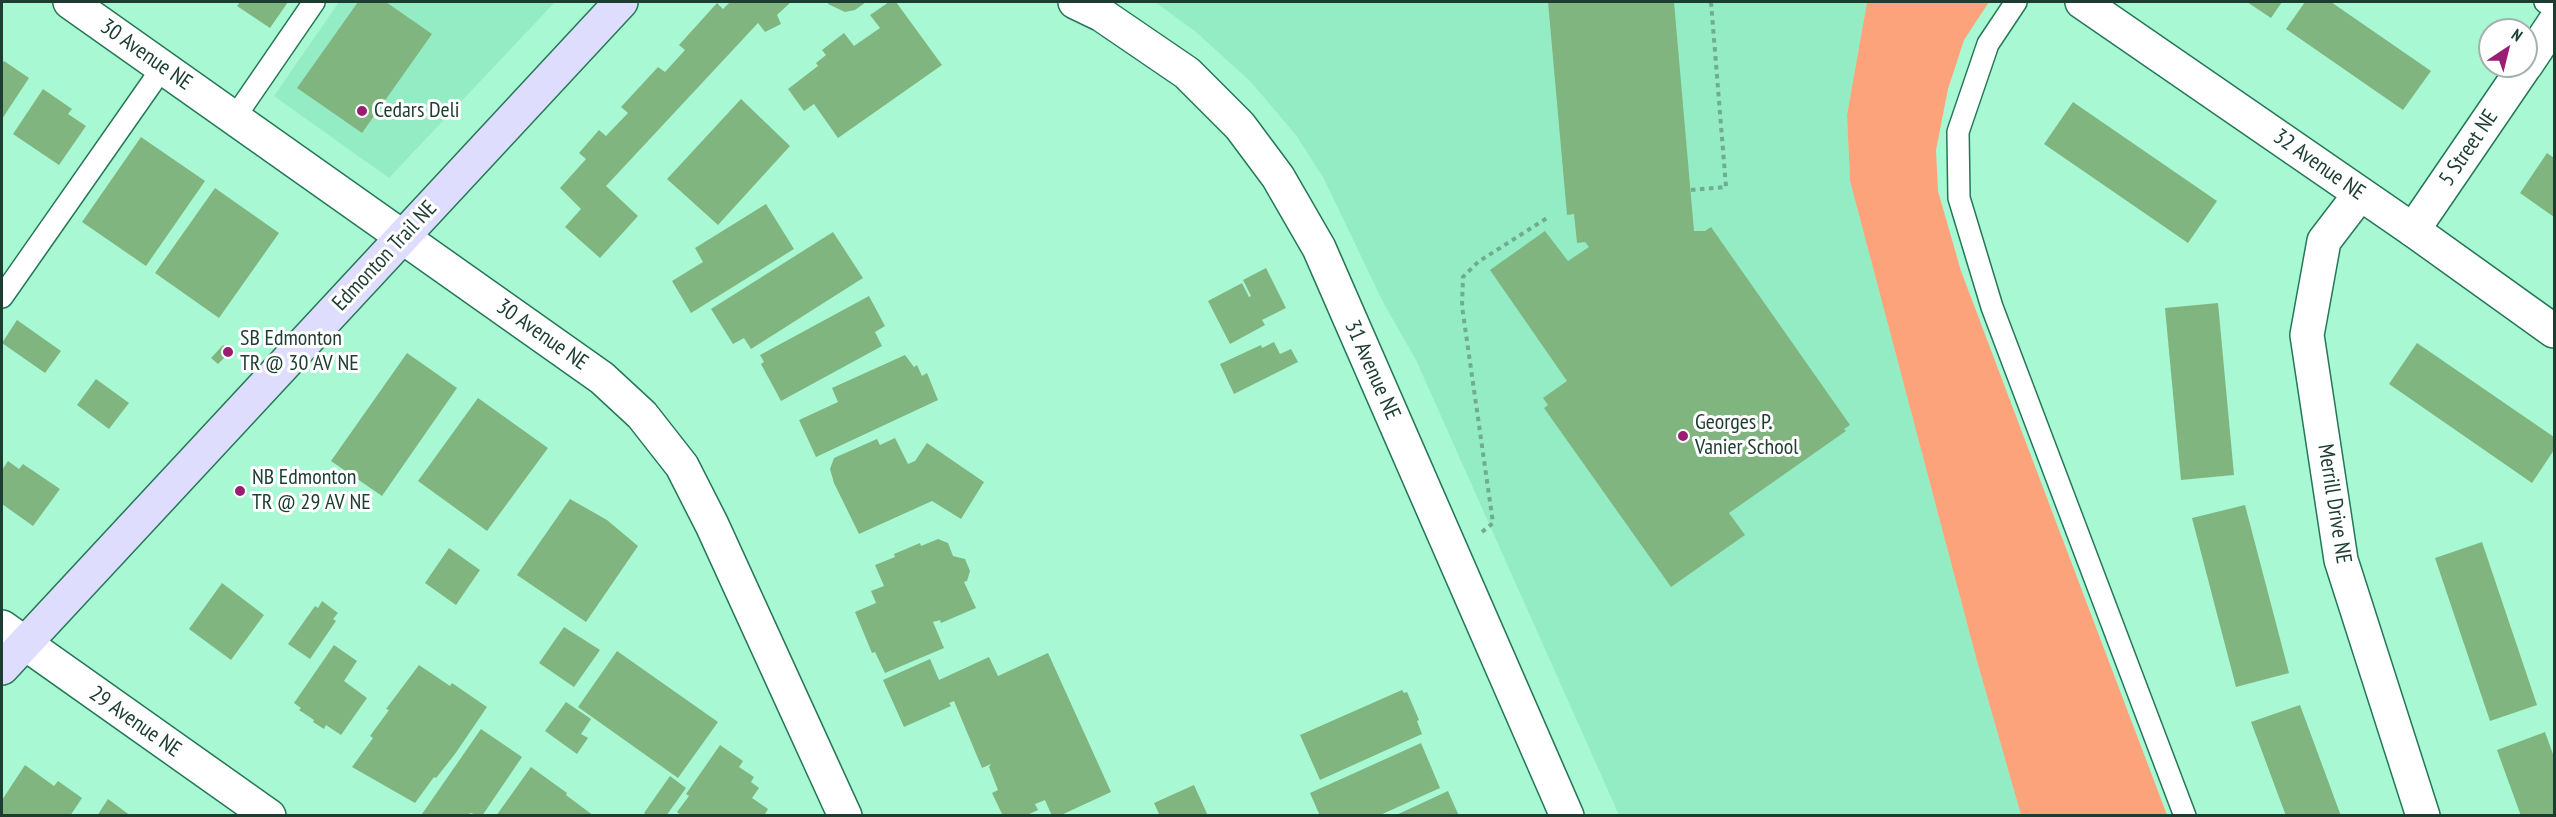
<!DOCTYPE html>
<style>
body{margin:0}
#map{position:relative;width:2556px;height:817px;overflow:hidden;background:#a8f8d3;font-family:"PT Sans Narrow",sans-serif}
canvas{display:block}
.frame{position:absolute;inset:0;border:3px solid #1c3d2f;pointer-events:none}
.north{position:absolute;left:2478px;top:18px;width:60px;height:60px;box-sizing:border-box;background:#fff;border:2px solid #a4b1ac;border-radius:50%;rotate:35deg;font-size:16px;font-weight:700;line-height:24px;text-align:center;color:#1c3d2f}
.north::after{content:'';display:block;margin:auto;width:21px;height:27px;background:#9a1d74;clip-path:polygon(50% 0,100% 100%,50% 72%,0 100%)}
</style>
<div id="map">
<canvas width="2556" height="817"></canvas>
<div class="frame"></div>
<div class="north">N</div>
</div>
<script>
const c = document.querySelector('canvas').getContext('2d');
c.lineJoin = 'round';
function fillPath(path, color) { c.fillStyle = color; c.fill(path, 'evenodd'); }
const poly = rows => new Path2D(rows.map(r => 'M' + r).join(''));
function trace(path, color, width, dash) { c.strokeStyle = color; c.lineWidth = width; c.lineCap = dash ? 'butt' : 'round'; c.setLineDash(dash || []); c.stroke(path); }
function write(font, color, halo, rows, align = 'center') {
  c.font = font + ' "PT Sans Narrow",sans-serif'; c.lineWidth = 6; c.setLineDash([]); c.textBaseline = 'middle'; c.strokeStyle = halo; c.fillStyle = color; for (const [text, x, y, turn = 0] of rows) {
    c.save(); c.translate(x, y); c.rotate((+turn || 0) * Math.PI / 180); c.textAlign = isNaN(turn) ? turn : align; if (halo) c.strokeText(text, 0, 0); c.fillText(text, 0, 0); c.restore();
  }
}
const built = poly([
 [339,2,555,2,389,178,274,96],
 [1155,2,1867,2,1847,115,1850,181,1977,661,2021,815,1619,815,1416,360,1383,302,1324,179,1296,135,1250,81,1196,32]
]);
const green = poly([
 [1867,2,1989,2,1964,40,1948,89,1936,150,1938,191,1961,271,2167,815,2021,815,1977,661,1850,181,1847,115]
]);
const building = poly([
 [240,2,288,2,270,28,237,6],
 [358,2,386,2,432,34,362,133,297,88],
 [730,2,791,2,777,15,781,24,765,32,758,23,606,186,638,216,600,258,565,227,581,209,560,188,586,159,579,153,599,130,606,136,628,113,621,107,658,67,665,72,685,50,679,45,717,3,723,9],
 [828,2,866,2,855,10,845,12,828,4],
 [889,2,896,2,942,65,838,138,814,104,804,111,788,89,818,66,816,63,826,55,822,50,844,33,854,46,880,28,870,15],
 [1548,2,1674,2,1694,231,1705,231,1711,227,1850,425,1844,429,1846,431,1729,513,1745,535,1671,587,1544,408,1548,405,1543,398,1567,381,1490,270,1545,231,1568,261,1589,247,1585,242,1577,243,1574,214,1567,215],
 [2247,2,2282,2,2271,18],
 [2305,2,2331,2,2431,71,2403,110,2286,29],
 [4,61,29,78,2,119,2,64],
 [43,89,72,109,68,114,86,126,59,165,13,134],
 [741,99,790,146,718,225,667,179],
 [2073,102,2217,201,2188,243,2044,144],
 [141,137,205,181,146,266,82,222],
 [2547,153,2554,158,2554,217,2520,193],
 [215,188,279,233,219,318,155,273],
 [766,204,794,249,691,313,672,281,703,262,695,248],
 [833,232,863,278,751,349,744,338,733,344,711,309],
 [1266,268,1286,308,1262,320,1265,325,1230,344,1208,301,1242,283,1249,297,1251,296,1243,280],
 [869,296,885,326,875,332,882,346,781,401,761,364,764,362,760,355],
 [2218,303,2234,475,2181,480,2165,308],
 [17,320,61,351,45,373,2,343],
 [1274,342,1280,354,1291,349,1298,362,1234,394,1220,364,1261,345,1262,348],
 [2417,343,2554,437,2554,450,2532,483,2389,384],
 [223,345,230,352,218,364,211,358],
 [407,353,457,388,382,496,331,461],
 [905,355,914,367,917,365,922,376,927,373,938,400,816,457,799,420,838,402,832,388],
 [96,379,129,403,109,429,77,405],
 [478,398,548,448,487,531,418,481],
 [895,438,908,464,915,461,927,443,984,482,961,519,932,501,859,534,834,483,830,469,834,458,877,439,880,445],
 [8,461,19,469,23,464,60,489,33,526,2,504,2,470],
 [570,499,607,520,638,546,586,622,517,575],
 [2245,505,2289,673,2236,687,2192,518],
 [938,539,948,543,953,556,965,559,970,571,967,581,964,582,976,608,941,623,940,620,933,622,944,648,885,673,875,652,872,653,855,612,876,603,871,591,884,586,875,565,895,557,894,554,920,543,921,546],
 [2482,542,2537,705,2490,721,2435,558],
 [449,548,480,570,456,605,425,583],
 [222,583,264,615,231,660,189,629],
 [322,601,338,613,333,619,336,621,310,659,288,644,315,606,318,608],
 [564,627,600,650,574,687,539,663],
 [334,645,357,661,344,681,367,698,341,735,326,725,324,729,313,722,314,720,299,710,301,708,294,703],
 [617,651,718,722,678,778,578,707],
 [1048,653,1111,792,1059,816,1052,816,1045,800,1035,804,1038,810,1025,816,1003,816,992,793,998,790,989,767,991,764,982,768,954,701,949,703,951,706,904,727,883,680,930,659,939,680,989,657,998,676],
 [419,665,450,686,452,683,487,707,455,754,436,778,434,777,415,803,352,767,373,738,370,736,389,710,386,709],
 [1402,690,1404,693,1407,692,1419,720,1417,721,1422,734,1320,780,1300,735],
 [566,702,591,719,581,734,588,738,577,754,545,731],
 [2300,705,2341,816,2286,816,2251,722],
 [481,729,522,757,482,816,470,813,468,816,422,814],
 [2545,732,2554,757,2554,816,2521,816,2497,750],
 [1421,743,1440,788,1378,816,1320,816,1310,793],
 [720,745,743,761,739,767,754,777,751,782,759,788,752,798,768,809,764,816,682,816,677,812,689,796,686,794],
 [25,765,54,786,58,781,82,798,70,816,2,816,2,800],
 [531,767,567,793,566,795,594,816,496,816],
 [670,776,686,788,666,816,648,816,644,813],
 [1194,785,1208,816,1160,816,1154,803],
 [1448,791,1459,816,1394,816],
 [108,799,131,816,97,816]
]);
const path = poly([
 [1691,190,1726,187,1711,2],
 [1482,532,1493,523,1462,306,1463,277,1478,262,1547,218]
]);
const service = poly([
 [2016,2,1988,44,1958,132,1959,198,1992,307,2185,816],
 [2545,2,2554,8],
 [235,117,314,2],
 [2,297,163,67]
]);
const minor = poly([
 [70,2,602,378,642,415,682,466,712,525,845,816],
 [1075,2,1102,15,1187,73,1240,126,1278,177,1319,248,1567,816],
 [2526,65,2554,23],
 [2360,194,2324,241,2307,335,2341,560,2423,816],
 [2413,230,2525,66],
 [2,627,269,816]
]);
const tertiary = poly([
 [2082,2,2413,230,2554,331]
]);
const secondary = poly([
 [2,668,621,2]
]);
const markers = [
 [362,111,6,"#9a1d74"],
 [228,352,6,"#9a1d74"],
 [1683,436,6,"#9a1d74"],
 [240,491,6,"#9a1d74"]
];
const streetNames = [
 ["30 Avenue NE",146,55,35],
 ["5 Street NE",2469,148,-56],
 ["32 Avenue NE",2319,165,35],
 ["Edmonton Trail NE",385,256,-47],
 ["30 Avenue NE",542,335,35],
 ["31 Avenue NE",1372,370,66],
 ["Merrill Drive NE",2334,504,81],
 ["29 Avenue NE",135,722,35]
];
const poiNames = [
 ["Cedars Deli",374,111],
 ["SB Edmonton",240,339],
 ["TR @ 30 AV NE",240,364],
 ["Georges P.",1695,423],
 ["Vanier School",1695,448],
 ["NB Edmonton",252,478],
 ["TR @ 29 AV NE",252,503]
];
fillPath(built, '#94ecc4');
fillPath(green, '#fda37c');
fillPath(building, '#81b580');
trace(service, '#257758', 24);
trace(minor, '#257758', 36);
trace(tertiary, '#257758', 36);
trace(secondary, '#257758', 36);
trace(path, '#6fac90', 4, [4.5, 4.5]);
trace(service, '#fff', 21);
trace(minor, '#fff', 33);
trace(tertiary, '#fff', 33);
trace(secondary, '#dfddfe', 33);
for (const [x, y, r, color] of markers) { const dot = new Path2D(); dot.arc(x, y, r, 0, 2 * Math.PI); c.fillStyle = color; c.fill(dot); trace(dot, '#fff', 2); }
write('22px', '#1c3d2f', '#fff', streetNames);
write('22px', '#1c3d2f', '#fff', poiNames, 'left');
</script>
